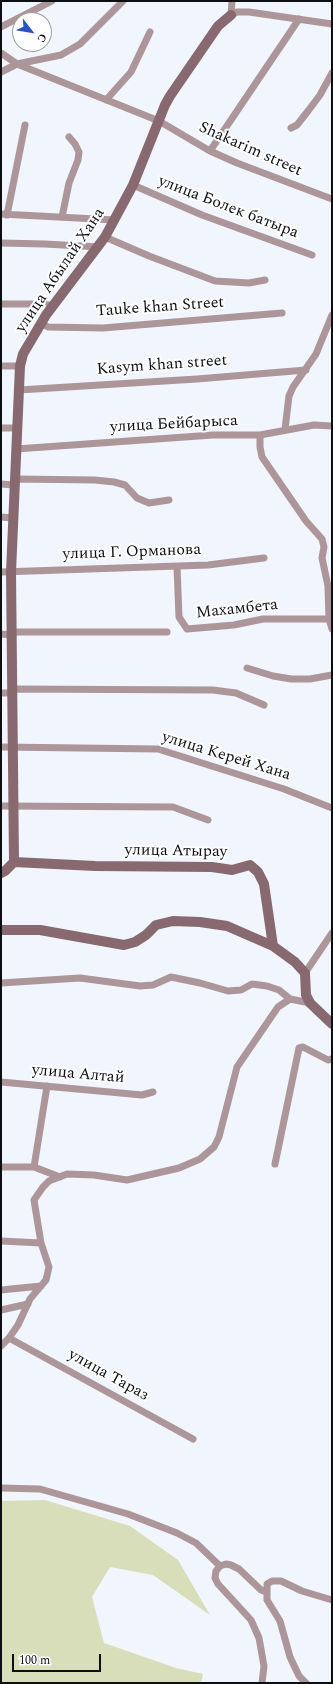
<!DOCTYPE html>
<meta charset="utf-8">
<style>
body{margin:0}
#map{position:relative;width:333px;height:1684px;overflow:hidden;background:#f0f5fe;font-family:Spectral,serif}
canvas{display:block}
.frame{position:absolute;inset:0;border:2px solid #0d0e11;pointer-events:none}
.north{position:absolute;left:12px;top:12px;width:40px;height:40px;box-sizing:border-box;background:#fff;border:1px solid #9e9fa0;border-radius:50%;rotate:121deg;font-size:11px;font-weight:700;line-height:16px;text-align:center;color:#0d0e11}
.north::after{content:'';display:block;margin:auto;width:14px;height:18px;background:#2a53c2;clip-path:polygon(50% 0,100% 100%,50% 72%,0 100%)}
.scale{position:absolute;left:12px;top:1654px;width:89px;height:18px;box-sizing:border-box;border:2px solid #0d0e11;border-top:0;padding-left:5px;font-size:12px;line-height:14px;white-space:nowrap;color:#0d0e11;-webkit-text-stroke:3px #fff;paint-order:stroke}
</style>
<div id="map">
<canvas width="333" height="1684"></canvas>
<div class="frame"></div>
<div class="north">С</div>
<div class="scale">100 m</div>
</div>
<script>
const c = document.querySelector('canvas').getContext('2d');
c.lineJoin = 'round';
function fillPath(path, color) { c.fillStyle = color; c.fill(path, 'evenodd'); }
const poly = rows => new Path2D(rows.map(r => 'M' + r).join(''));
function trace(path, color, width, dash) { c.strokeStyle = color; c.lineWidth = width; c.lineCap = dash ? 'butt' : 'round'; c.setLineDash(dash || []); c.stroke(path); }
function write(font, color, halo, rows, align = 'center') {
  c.font = font + ' Spectral,serif'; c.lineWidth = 4; c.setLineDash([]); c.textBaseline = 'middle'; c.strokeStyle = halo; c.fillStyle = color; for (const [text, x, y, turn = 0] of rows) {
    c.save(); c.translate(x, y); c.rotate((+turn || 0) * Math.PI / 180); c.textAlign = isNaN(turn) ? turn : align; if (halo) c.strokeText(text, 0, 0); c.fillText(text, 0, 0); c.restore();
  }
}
const green = poly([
 [45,1500,130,1526,178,1560,210,1615,153,1575,110,1567,92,1597,104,1643,176,1668,203,1674,201,1683,1,1683,1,1501]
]);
const street = poly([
 [232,1,231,15,237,12,249,12,332,24],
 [1,27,52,1],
 [1,53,17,64,61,55,80,44,123,1],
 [1,72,17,64,159,121,210,151,237,163,332,199],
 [106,100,131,72,150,32],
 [291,128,297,125,308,111,320,95,332,73],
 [210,151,299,19],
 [133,185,202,215,312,255],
 [1,214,115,220],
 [7,215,25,125],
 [62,217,69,183,78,160,79,152,75,144,69,137],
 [105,237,149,256,215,281,249,283,265,280],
 [1,243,45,244,99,247],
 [1,304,44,304,53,306],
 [41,323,48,327,103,328,282,313],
 [1,366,20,366],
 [19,390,197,379,306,370],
 [1,428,17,428],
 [285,429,289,396,293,387,316,354,332,315],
 [260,435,260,447,262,457,306,521,322,539,324,547,322,558,328,586,329,619,332,629],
 [16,449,213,435,260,435,314,425,332,426],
 [15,479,95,480,114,482,125,485,137,498,149,503,169,500],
 [1,484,14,485],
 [1,517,13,518],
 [177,567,179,617,187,629,234,625,263,619,329,619],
 [1,572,208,565,264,558],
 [13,632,167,632],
 [1,634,13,635],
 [247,668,273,676,291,679,310,679,332,675],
 [13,689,213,690,236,693,264,705],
 [1,693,13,693],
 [1,747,158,749,284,789,332,808],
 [1,806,173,807,208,820],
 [305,973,332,933],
 [1,983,80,978,140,986,153,985,171,977,200,983,228,991,241,990,252,984,267,986,279,990,290,999],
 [1,1082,142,1095,153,1092],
 [275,1164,299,1048,303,1047,328,1060,332,1059],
 [1,1167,34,1167,60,1177],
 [34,1167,47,1086],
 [1,1241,41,1243],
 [1,1290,41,1286],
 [1,1310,28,1304],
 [9,1338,193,1439],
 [1,1346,9,1338,18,1325,30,1299,46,1280,49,1267,41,1243,34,1200,43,1187,49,1181,67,1174,94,1175,127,1180,179,1168,200,1159,214,1147,219,1137,237,1067,278,1007,290,999,310,1003],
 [1,1488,40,1489,128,1514,177,1533,196,1543,220,1566],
 [262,1683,264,1666,259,1638,251,1620,218,1584,215,1578,216,1571,220,1566,226,1564,231,1565,239,1569,261,1590,266,1592],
 [306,1683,299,1676,290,1657,280,1621,267,1600,267,1584,272,1581,281,1581,302,1591,332,1600]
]);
const secondary = poly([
 [14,862,11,572,20,366,23,354,46,315,105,237,133,185,165,105,170,96,218,26,231,15],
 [14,862,95,866,212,867,232,870,250,865,258,872,264,884,273,946],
 [1,873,5,871,14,862],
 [1,930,40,930,124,945,135,942,146,935,156,925,173,921,200,922,227,926,273,946,295,962,305,973,306,995,310,1003,332,1024]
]);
const streetNames = [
 ["Shakarim street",250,150,24],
 ["улица Болек батыра",228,208,21],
 ["улица Абылай Хана",61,271,-56],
 ["Tauke khan Street",160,308,-4],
 ["Kasym khan street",162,366,-4],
 ["улица Бейбарыса",174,425,-3],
 ["улица Г. Орманова",132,553,-2],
 ["Махамбета",237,610,-6],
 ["улица Керей Хана",226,757,17],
 ["улица Атырау",176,852,1],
 ["улица Алтай",78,1075,5],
 ["улица Тараз",108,1376,29]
];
fillPath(green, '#d7deb9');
trace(street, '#ac969a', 7);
trace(secondary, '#886970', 10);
write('16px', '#0d0e11', '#fff', streetNames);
</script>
